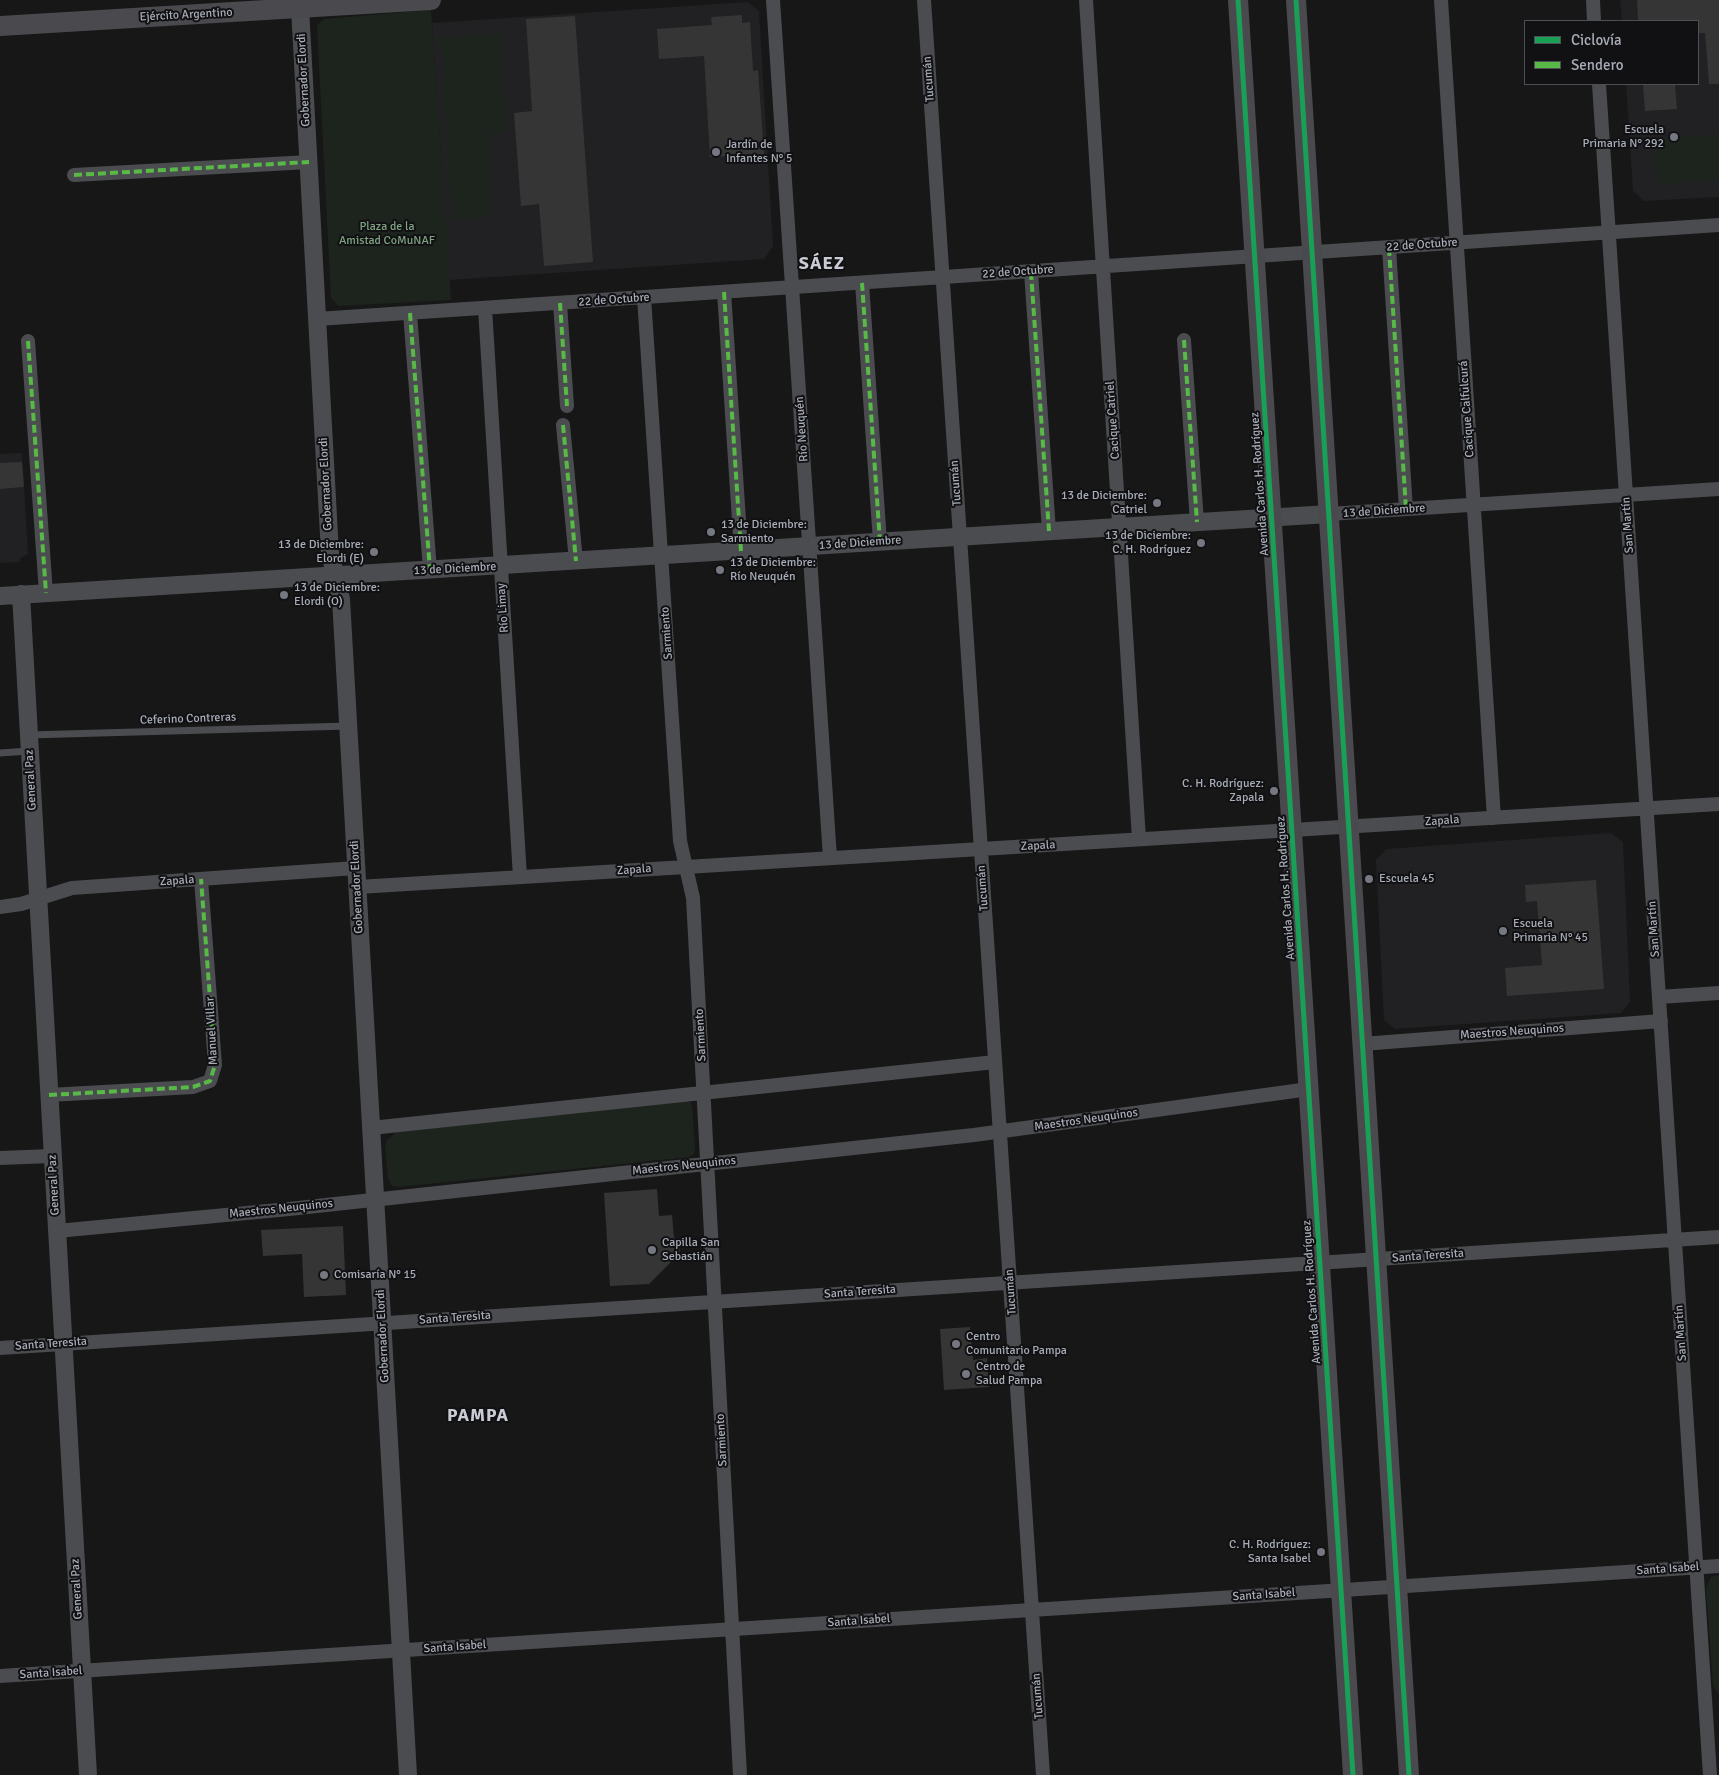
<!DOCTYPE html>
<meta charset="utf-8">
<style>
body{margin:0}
#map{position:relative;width:1719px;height:1775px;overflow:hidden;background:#171717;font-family:Signika,sans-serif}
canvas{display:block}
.legend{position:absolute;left:1524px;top:20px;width:175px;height:65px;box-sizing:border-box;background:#111113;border:1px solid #4d4f55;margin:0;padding:6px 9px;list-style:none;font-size:15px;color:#a8adb8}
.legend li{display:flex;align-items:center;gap:10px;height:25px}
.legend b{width:25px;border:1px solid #4d4f55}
</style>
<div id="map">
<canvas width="1719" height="1775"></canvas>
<ul class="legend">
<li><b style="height:6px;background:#1a9f57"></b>Ciclovía</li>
<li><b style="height:6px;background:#58b947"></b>Sendero</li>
</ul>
</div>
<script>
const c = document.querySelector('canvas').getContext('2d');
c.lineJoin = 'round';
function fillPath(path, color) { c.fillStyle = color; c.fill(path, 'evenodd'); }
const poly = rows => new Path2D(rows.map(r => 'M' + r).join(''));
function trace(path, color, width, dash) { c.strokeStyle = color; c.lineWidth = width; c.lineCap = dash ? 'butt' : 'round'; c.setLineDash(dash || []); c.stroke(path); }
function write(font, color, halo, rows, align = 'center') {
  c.font = font + ' Signika,sans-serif'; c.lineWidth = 4; c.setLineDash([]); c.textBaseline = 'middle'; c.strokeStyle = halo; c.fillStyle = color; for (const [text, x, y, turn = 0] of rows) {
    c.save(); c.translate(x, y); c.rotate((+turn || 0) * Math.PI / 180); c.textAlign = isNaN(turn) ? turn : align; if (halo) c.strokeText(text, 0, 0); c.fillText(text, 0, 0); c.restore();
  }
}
const built = poly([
 [1620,0,1719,0,1719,197,1644,201,1633,191,1626,84,1698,84,1698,21,1622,21],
 [748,2,759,11,773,246,764,259,449,280,432,23],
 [22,453,28,554,20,558,20,562,0,563,0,454],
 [1611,833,1623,842,1630,1002,1621,1013,1395,1029,1384,1020,1376,860,1386,849]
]);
const green = poly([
 [431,10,451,300,338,306,331,298,317,25,324,19],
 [500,34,506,132,489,133,493,217,452,219,441,37],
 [1719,134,1719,180,1657,184,1654,139],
 [686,1101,690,1102,692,1106,695,1149,694,1154,689,1157,399,1187,392,1186,388,1178,385,1146,387,1140,397,1132],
 [1719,1575,1719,1695,1713,1686,1706,1588,1711,1577]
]);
const building = poly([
 [1637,0,1719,0,1719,84,1709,84,1705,33,1698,33,1698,21,1638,21],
 [742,15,742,23,750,22,753,71,758,70,764,154,710,157,704,56,659,59,657,29,712,25,711,17],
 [575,16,593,262,544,266,539,204,521,206,514,113,532,111,526,19],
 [1643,84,1675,84,1677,109,1645,111],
 [22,462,24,487,0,489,0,463],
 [1596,880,1604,989,1507,996,1505,968,1542,965,1537,901,1526,902,1525,885],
 [657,1189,659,1216,672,1215,674,1237,679,1242,680,1253,649,1284,610,1286,604,1193],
 [343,1226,346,1295,304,1297,302,1254,263,1256,261,1230],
 [970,1327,973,1360,987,1358,989,1387,944,1390,940,1329]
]);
const service = poly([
 [29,735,348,726],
 [0,753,29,751]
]);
const minor = poly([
 [773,0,830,858],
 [924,0,1043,1775],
 [1086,0,1139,839],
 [1441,0,1494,818],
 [1593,0,1594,21],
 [1599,84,1710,1775],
 [74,175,309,162],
 [1389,248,1406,509],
 [1031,272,1049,531],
 [862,283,880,542],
 [724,292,741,551],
 [644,297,680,841,693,898,740,1775],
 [560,303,567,406],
 [485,308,520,877],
 [410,313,430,570],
 [317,319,1719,225],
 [1184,340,1197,522],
 [28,341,46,593],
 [563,425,576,561],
 [1329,514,1719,489],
 [358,887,1719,804],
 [0,907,21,904,72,888,356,868],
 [1659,997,1719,993],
 [1362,1044,1661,1021],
 [49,1095,193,1087,210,1081,215,1065,201,879],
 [371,1128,995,1062],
 [0,1158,52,1156],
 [57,1231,289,1209,974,1135,1309,1089],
 [0,1348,1719,1237],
 [0,1676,1719,1566]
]);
const tertiary = poly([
 [300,8,330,553,341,599,408,1775],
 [21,594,88,1775],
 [0,596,1329,514]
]);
const secondary = poly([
 [1238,0,1353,1775],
 [1296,0,1409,1775],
 [0,26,431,0]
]);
const quiet = poly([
 [74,175,309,162],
 [1389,248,1406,509],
 [1031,272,1049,531],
 [862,283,880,542],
 [724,292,741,551],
 [560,303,567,406],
 [410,313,430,570],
 [1184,340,1197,522],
 [28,341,46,593],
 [563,425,576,561],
 [49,1095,193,1087,210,1081,215,1065,201,879]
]);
const cycleway = poly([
 [1238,0,1353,1775],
 [1296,0,1409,1775]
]);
const markers = [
 [1674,137,5,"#757880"],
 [716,152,5,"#757880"],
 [1157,503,5,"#757880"],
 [711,532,5,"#757880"],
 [1201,543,5,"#757880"],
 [374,552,5,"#757880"],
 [720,570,5,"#757880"],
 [284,595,5,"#757880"],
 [1274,791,5,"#757880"],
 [1369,879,5,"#757880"],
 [1503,931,5,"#757880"],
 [652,1250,5,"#757880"],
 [324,1275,5,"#757880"],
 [956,1344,5,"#757880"],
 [966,1374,5,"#757880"],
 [1321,1552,5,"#757880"]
];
const streetNames = [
 ["Ejército Argentino",186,15,-3],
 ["Tucumán",929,79,-94],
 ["Gobernador Elordi",304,80,-93],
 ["22 de Octubre",1422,245,-4],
 ["22 de Octubre",1018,272,-4],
 ["22 de Octubre",614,300,-4],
 ["Cacique Calfulcurá",1467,409,-94],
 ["Cacique Catriel",1113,420,-94],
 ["Río Neuquén",802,429,-94],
 ["Tucumán",956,483,-94],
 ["Gobernador Elordi",326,484,-93],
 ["Avenida Carlos H. Rodríguez",1260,484,-94],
 ["13 de Diciembre",1384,511,-4],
 ["San Martín",1628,525,-94],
 ["13 de Diciembre",860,543,-4],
 ["13 de Diciembre",455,569,-3],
 ["Río Limay",503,608,-94],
 ["Sarmiento",667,633,-94],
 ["Ceferino Contreras",188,719,-2],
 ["General Paz",31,780,-93],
 ["Zapala",1442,821,-4],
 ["Zapala",1038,846,-3],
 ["Zapala",634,870,-4],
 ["Zapala",177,881,-4],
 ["Gobernador Elordi",357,887,-93],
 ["Tucumán",983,888,-94],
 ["Avenida Carlos H. Rodríguez",1286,888,-94],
 ["San Martín",1654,929,-94],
 ["Manuel Villar",212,1031,-93],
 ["Maestros Neuquinos",1512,1032,-4],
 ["Sarmiento",701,1035,-93],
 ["Maestros Neuquinos",1086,1120,-8],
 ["Maestros Neuquinos",684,1166,-6],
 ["General Paz",54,1185,-93],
 ["Maestros Neuquinos",281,1209,-6],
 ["Santa Teresita",1428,1256,-4],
 ["Santa Teresita",860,1292,-4],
 ["Tucumán",1011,1292,-94],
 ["Avenida Carlos H. Rodríguez",1312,1292,-94],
 ["Santa Teresita",455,1318,-4],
 ["San Martín",1681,1333,-94],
 ["Gobernador Elordi",383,1336,-93],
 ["Santa Teresita",51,1344,-4],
 ["Sarmiento",722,1440,-93],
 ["Santa Isabel",1668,1569,-4],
 ["General Paz",77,1589,-93],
 ["Santa Isabel",1264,1595,-4],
 ["Santa Isabel",859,1621,-4],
 ["Santa Isabel",455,1647,-4],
 ["Santa Isabel",51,1673,-4],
 ["Tucumán",1038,1696,-94]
];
const poiNames = [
 ["Escuela",1664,130,"right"],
 ["Primaria N° 292",1664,144,"right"],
 ["Jardín de",726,145],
 ["Infantes N° 5",726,159],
 ["13 de Diciembre:",1147,496,"right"],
 ["Catriel",1147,510,"right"],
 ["13 de Diciembre:",721,525],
 ["Sarmiento",721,539],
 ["13 de Diciembre:",1191,536,"right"],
 ["C. H. Rodríguez",1191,550,"right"],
 ["13 de Diciembre:",364,545,"right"],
 ["Elordi (E)",364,559,"right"],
 ["13 de Diciembre:",730,563],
 ["Río Neuquén",730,577],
 ["13 de Diciembre:",294,588],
 ["Elordi (O)",294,602],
 ["C. H. Rodríguez:",1264,784,"right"],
 ["Zapala",1264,798,"right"],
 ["Escuela 45",1379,879],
 ["Escuela",1513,924],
 ["Primaria N° 45",1513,938],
 ["Capilla San",662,1243],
 ["Sebastián",662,1257],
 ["Comisaría N° 15",334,1275],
 ["Centro",966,1337],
 ["Comunitario Pampa",966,1351],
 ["Centro de",976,1367],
 ["Salud Pampa",976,1381],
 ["C. H. Rodríguez:",1311,1545,"right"],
 ["Santa Isabel",1311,1559,"right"]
];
const parkNames = [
 ["Plaza de la",387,227],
 ["Amistad CoMuNAF",387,241]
];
const districtNames = [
 ["SÁEZ",822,264],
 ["PAMPA",478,1416]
];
fillPath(built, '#212123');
fillPath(green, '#1d241e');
fillPath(building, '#353536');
trace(service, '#4b4c50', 7);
trace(minor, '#4b4c50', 14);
trace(tertiary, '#4b4c50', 18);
trace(secondary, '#4a4a4e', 20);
trace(quiet, '#58b947', 4, [8, 4]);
trace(cycleway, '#1a9f57', 5);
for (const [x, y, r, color] of markers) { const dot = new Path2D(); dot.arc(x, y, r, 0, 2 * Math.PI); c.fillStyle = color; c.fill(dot); trace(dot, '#111113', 2); }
write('12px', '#a8adb8', '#111113', streetNames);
write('12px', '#a8adb8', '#111113', poiNames, 'left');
write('12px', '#7fa381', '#111113', parkNames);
c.letterSpacing = '1px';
write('bold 18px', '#c9ccd4', '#111113', districtNames);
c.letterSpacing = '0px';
</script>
